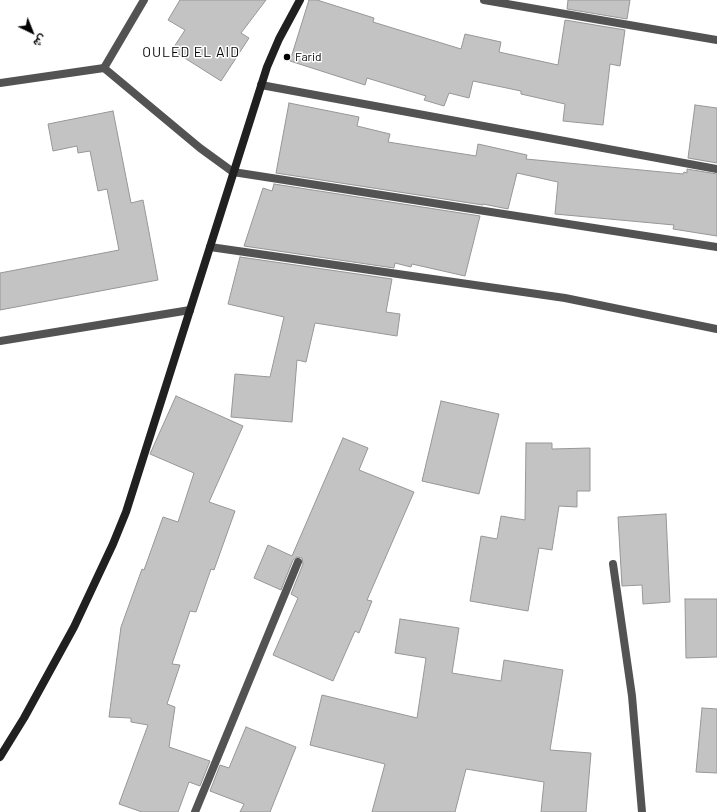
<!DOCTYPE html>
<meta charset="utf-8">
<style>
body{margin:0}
#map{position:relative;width:717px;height:812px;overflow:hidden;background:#fff;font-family:Barlow,Vazirmatn,sans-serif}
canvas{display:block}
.north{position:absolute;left:12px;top:12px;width:40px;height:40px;-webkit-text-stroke:3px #fff;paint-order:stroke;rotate:137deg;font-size:11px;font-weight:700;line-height:16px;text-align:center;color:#000}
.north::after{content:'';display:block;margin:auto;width:14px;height:18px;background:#000;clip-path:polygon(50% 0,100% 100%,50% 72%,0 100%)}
</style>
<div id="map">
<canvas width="717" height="812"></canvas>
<div class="north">ش</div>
</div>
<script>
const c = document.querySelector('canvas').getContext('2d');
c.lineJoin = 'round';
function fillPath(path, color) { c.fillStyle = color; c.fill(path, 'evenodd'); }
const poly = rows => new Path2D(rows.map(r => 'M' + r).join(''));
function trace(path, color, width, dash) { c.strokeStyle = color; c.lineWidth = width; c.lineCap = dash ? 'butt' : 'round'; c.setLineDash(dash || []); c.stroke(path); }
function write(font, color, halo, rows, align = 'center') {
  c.font = font + ' Barlow,sans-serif'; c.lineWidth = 3; c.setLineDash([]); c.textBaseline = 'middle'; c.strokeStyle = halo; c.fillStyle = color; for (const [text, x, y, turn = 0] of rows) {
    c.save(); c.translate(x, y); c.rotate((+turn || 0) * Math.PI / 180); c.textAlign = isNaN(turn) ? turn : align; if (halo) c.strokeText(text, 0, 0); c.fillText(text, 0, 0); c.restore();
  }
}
const building = poly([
 [180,0,266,0,241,33,249,38,221,81,172,50,185,30,168,20,180,0],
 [309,0,317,0,374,18,373,22,461,49,465,34,501,42,499,52,558,65,565,20,625,30,620,66,610,64,603,125,563,121,565,104,521,94,521,91,473,81,469,98,449,93,444,106,424,100,426,96,367,78,365,85,290,61,309,0],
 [568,0,630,0,627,19,567,9,568,0],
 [289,103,359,117,357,126,390,134,388,142,476,156,478,144,527,155,526,159,683,174,684,172,687,173,687,169,717,174,717,236,673,229,674,225,555,214,558,182,517,173,508,209,483,204,483,205,276,173,289,103],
 [695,105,717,108,717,163,688,158,695,105],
 [113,111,131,203,143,200,158,280,0,310,0,273,119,250,107,189,98,191,90,151,78,153,77,146,53,151,48,124,113,111],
 [274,184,480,216,465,276,412,264,411,267,395,263,394,268,244,246,263,188,272,191,274,184],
 [240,257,392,279,386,312,400,314,397,336,315,323,306,362,297,360,292,422,231,417,235,374,270,377,284,317,228,304,240,257],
 [176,396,243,426,209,502,235,511,214,570,211,569,196,612,190,611,172,664,180,665,167,704,175,707,169,747,210,761,200,786,189,782,178,812,142,812,119,804,148,725,131,722,131,718,109,717,121,627,142,569,144,570,163,517,178,522,194,473,150,454,176,396],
 [441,401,499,414,479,494,422,481,441,401],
 [343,438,368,448,359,470,414,492,367,600,372,601,359,633,355,631,333,681,273,655,298,598,291,594,303,564,302,558,297,557,293,560,281,590,254,578,268,545,292,556,343,438],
 [526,443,552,443,552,449,590,448,590,491,577,491,577,507,559,506,552,550,539,548,528,611,470,601,481,536,497,539,501,516,525,520,526,443],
 [666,514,670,602,643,604,642,585,622,586,618,517,666,514],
 [685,599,717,599,717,657,686,658,685,599],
 [400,619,459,628,452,673,501,681,504,660,563,670,550,750,591,753,586,812,541,812,544,782,466,769,455,812,372,812,385,764,310,745,322,695,417,718,426,658,395,653,400,619],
 [702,708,717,709,717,773,696,772,702,708],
 [246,727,296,747,270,812,240,812,244,804,210,791,220,765,229,768,246,727]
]);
const lane = poly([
 [0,83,104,68]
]);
const street = poly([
 [144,0,104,68,200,148,233,172,717,247],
 [484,0,717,40],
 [261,85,717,169],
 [210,247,565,298,717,329],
 [0,341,190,310],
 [613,564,632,696,642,812],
 [195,812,298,562]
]);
const secondary = poly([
 [0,757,24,718,74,627,113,544,126,512,267,67,279,39,300,0]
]);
const markers = [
 [287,57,4,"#000"]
];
const poiNames = [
 ["Farid",295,57]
];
const quarterNames = [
 ["OULED EL AID",191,52]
];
fillPath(building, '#c3c3c3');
trace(building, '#979797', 1);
trace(lane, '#535353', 8);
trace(street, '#535353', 8);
trace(secondary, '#202020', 8);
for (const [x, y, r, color] of markers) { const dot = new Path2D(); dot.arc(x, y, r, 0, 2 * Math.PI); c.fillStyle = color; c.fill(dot); trace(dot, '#fff', 1.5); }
write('12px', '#000', '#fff', poiNames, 'left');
c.letterSpacing = '1px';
write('14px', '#000', '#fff', quarterNames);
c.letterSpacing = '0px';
</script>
